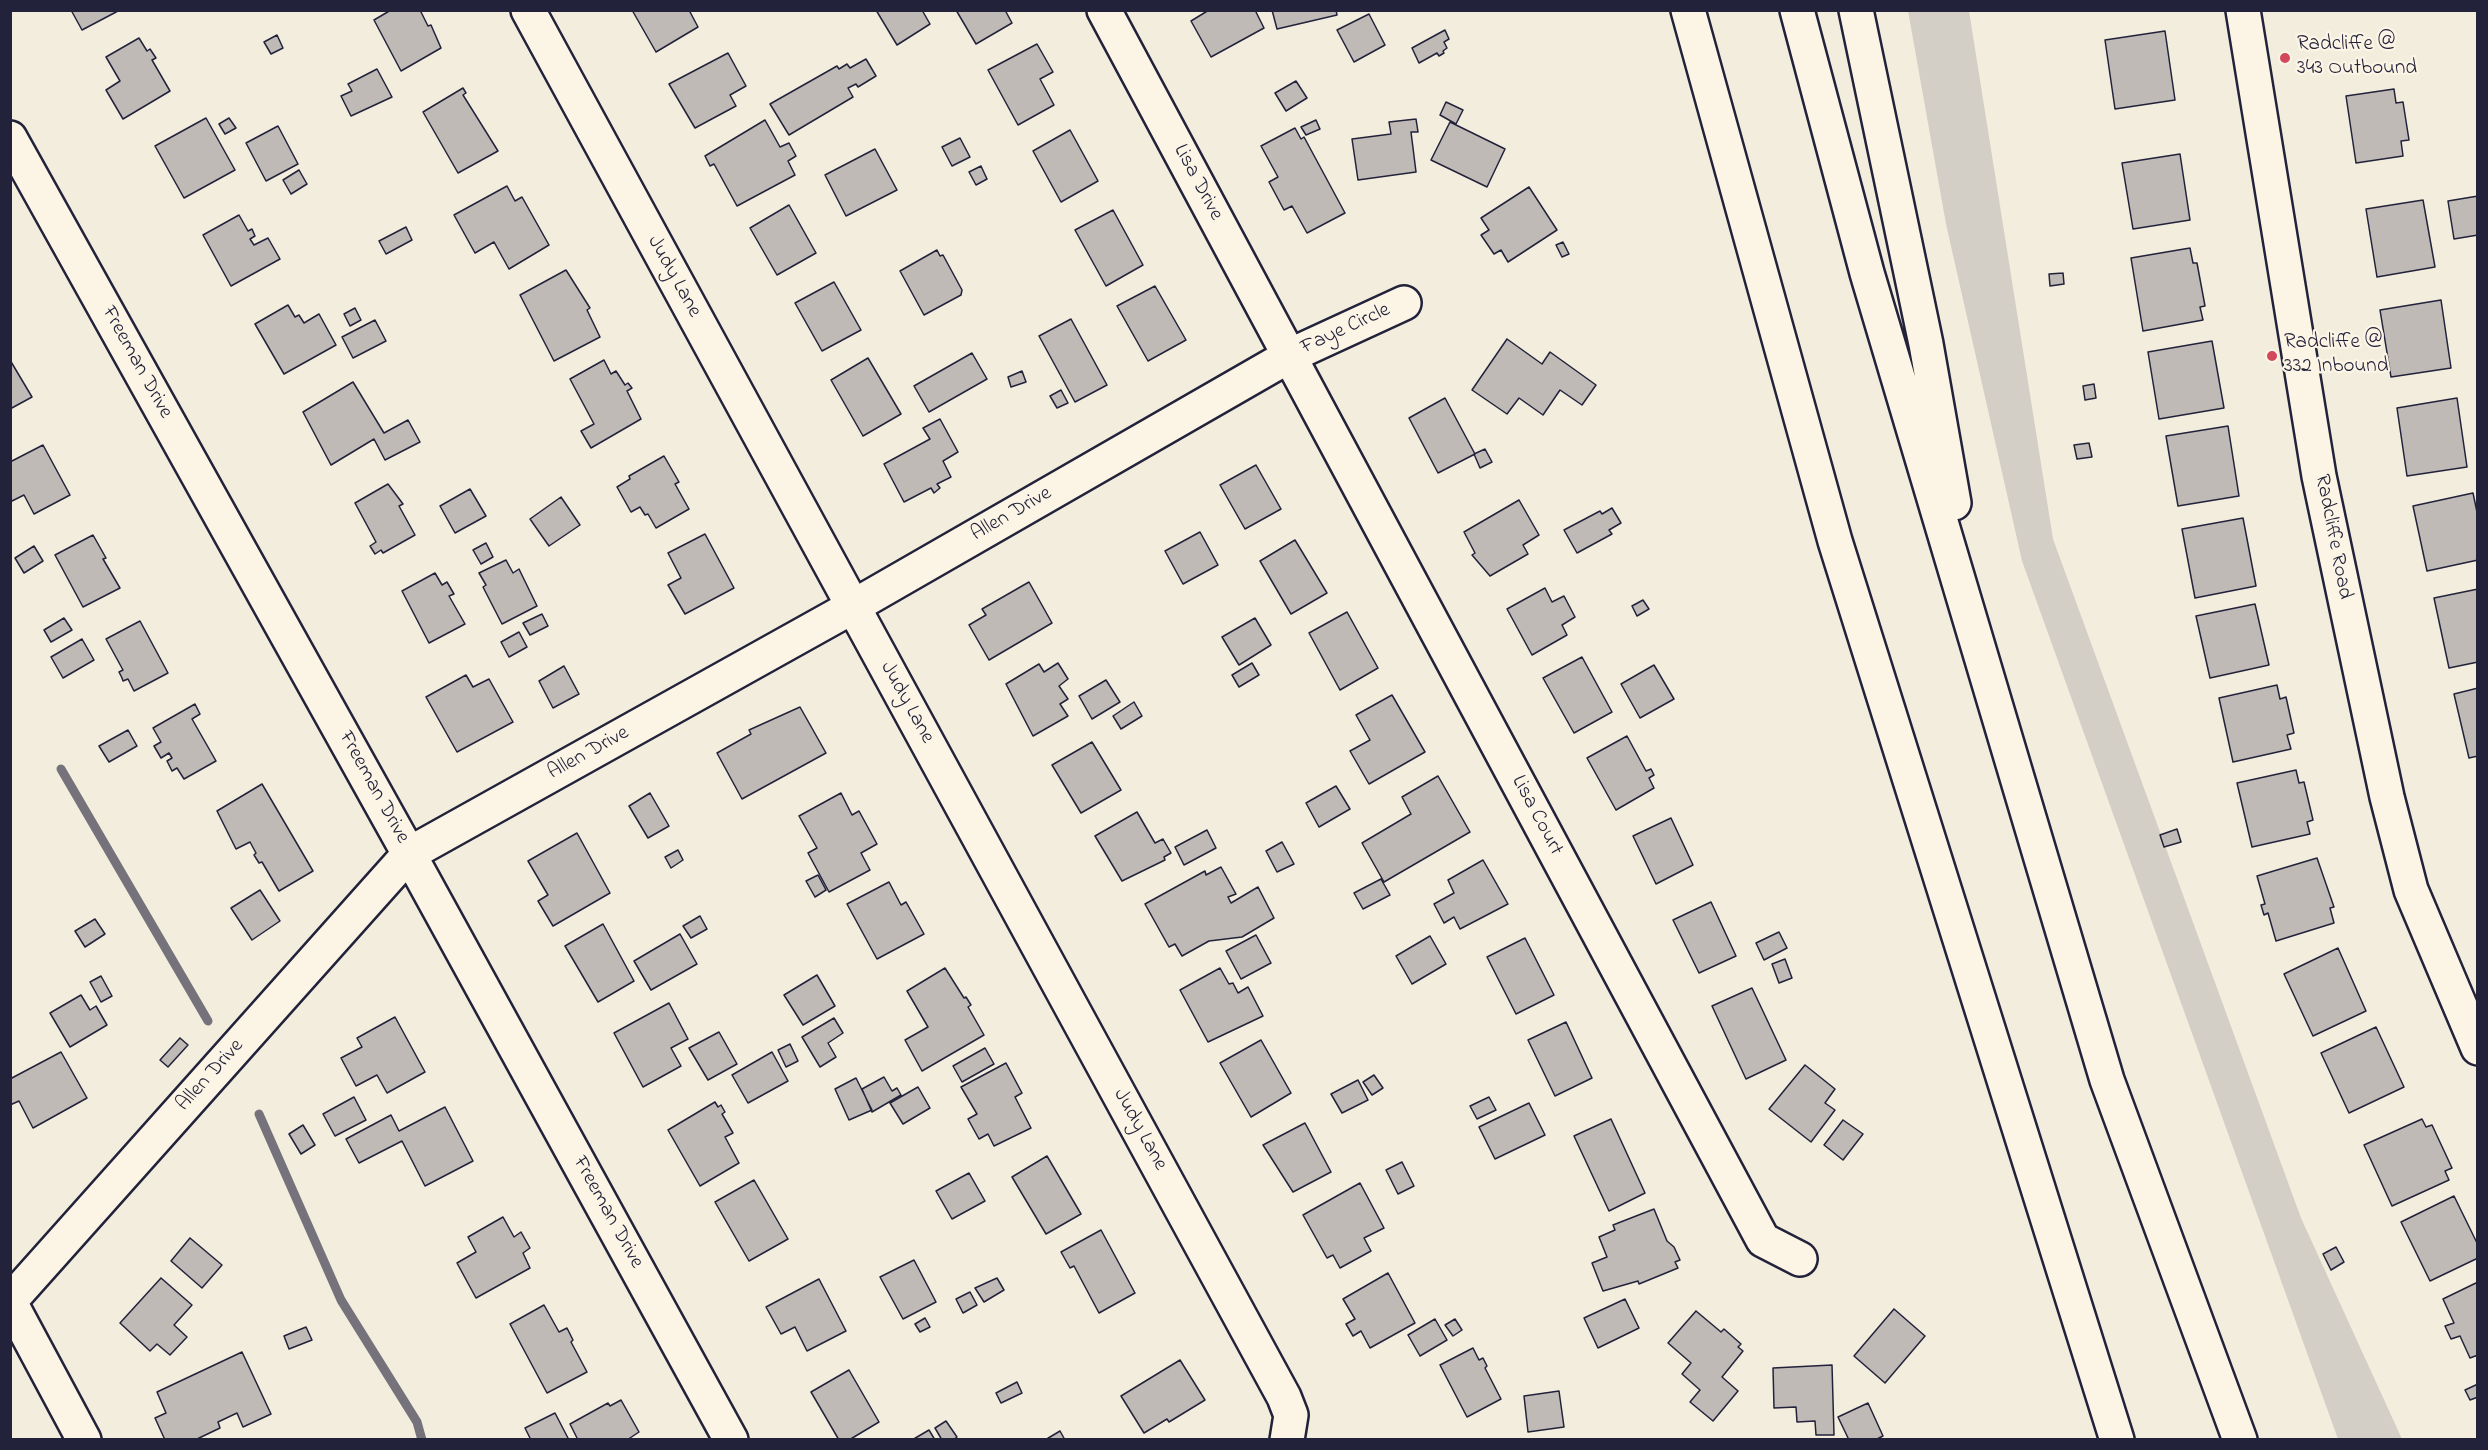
<!DOCTYPE html>
<style>
body{margin:0}
#map{position:relative;width:2488px;height:1450px;overflow:hidden;background:#f3edde;font-family:"Indie Flower",sans-serif}
canvas{display:block}
.frame{position:absolute;inset:0;border:12px solid #22223b;pointer-events:none}
</style>
<div id="map">
<canvas width="2488" height="1450"></canvas>
<div class="frame"></div>
</div>
<script>
const c = document.querySelector('canvas').getContext('2d');
c.lineJoin = 'round';
function fillPath(path, color) { c.fillStyle = color; c.fill(path, 'evenodd'); }
const poly = rows => new Path2D(rows.map(r => 'M' + r).join(''));
function trace(path, color, width, dash) { c.strokeStyle = color; c.lineWidth = width; c.lineCap = dash ? 'butt' : 'round'; c.setLineDash(dash || []); c.stroke(path); }
function write(font, color, halo, rows, align = 'center') {
  c.font = font + ' "Indie Flower",sans-serif'; c.lineWidth = 4.5; c.setLineDash([]); c.textBaseline = 'middle'; c.strokeStyle = halo; c.fillStyle = color; for (const [text, x, y, turn = 0] of rows) {
    c.save(); c.translate(x, y); c.rotate((+turn || 0) * Math.PI / 180); c.textAlign = isNaN(turn) ? turn : align; if (halo) c.strokeText(text, 0, 0); c.fillText(text, 0, 0); c.restore();
  }
}
const green = poly([
 [1908,11,1969,11,2053,539,2301,1218,2402,1439,2338,1439,2022,561,1946,224]
]);
const stream = poly([
 [61,769,208,1021],
 [259,1114,341,1300,417,1422,422,1440]
]);
const building = poly([
 [71,10,117,10,118,11,82,30,71,10],
 [391,10,420,10,428,26,431,25,441,48,401,71,374,20,391,10],
 [632,10,689,10,698,27,656,52,632,10],
 [876,10,922,10,930,24,897,45,876,10],
 [956,10,1005,10,1012,23,976,44,956,10],
 [1209,10,1255,10,1264,28,1211,57,1191,21,1209,10],
 [1272,10,1336,10,1337,15,1277,29,1272,10],
 [1369,14,1385,45,1354,62,1337,30,1369,14],
 [1445,30,1449,39,1444,42,1447,48,1443,51,1444,53,1439,56,1437,53,1419,63,1412,48,1445,30],
 [2165,31,2175,100,2115,109,2105,40,2165,31],
 [277,35,283,48,271,54,264,42,277,35],
 [139,38,147,51,150,49,156,58,152,60,170,91,123,119,106,90,120,81,106,57,139,38],
 [1037,44,1053,72,1040,79,1054,105,1018,125,988,70,1037,44],
 [728,53,746,86,730,95,736,106,695,128,669,84,728,53],
 [866,59,876,76,858,87,856,84,848,88,853,97,789,135,770,104,837,66,839,69,847,64,850,68,866,59],
 [377,69,392,97,351,116,341,96,352,91,348,84,377,69],
 [1296,81,1307,98,1286,111,1275,93,1296,81],
 [463,88,466,93,463,95,498,151,458,173,423,112,463,88],
 [2394,89,2396,103,2403,102,2409,140,2401,141,2403,156,2356,163,2346,96,2394,89],
 [1446,102,1463,110,1456,124,1440,115,1446,102],
 [206,118,235,170,184,198,155,146,206,118],
 [229,118,236,128,225,134,219,124,229,118],
 [1416,119,1418,132,1411,132,1416,172,1358,180,1352,139,1391,134,1389,122,1416,119],
 [765,120,780,147,789,143,796,156,788,161,795,175,737,206,714,164,710,166,705,156,765,120],
 [1316,120,1320,129,1306,135,1301,127,1316,120],
 [1450,122,1505,149,1487,187,1431,160,1450,122],
 [278,126,298,164,266,181,246,143,278,126],
 [1295,128,1301,139,1304,137,1345,213,1307,233,1292,206,1284,210,1269,182,1278,177,1261,146,1295,128],
 [1070,130,1098,181,1061,202,1033,151,1070,130],
 [960,138,970,157,952,166,942,147,960,138],
 [875,149,897,190,846,216,825,175,875,149],
 [2180,154,2190,220,2133,229,2122,163,2180,154],
 [981,166,987,179,976,185,969,172,981,166],
 [299,170,307,184,291,194,283,180,299,170],
 [507,186,515,201,522,197,549,245,509,269,494,242,475,253,454,215,507,186],
 [1529,187,1557,230,1508,262,1501,250,1494,254,1481,235,1489,230,1481,218,1529,187],
 [2478,196,2478,235,2454,239,2448,201,2478,196],
 [2423,200,2435,267,2377,277,2366,209,2423,200],
 [789,205,816,253,777,275,750,228,789,205],
 [1113,210,1143,265,1106,286,1075,230,1113,210],
 [239,215,248,231,252,229,255,236,250,239,254,245,268,238,280,259,231,286,203,235,239,215],
 [406,227,412,240,386,254,379,241,406,227],
 [1563,242,1569,254,1562,257,1556,245,1563,242],
 [2190,248,2193,263,2197,263,2205,306,2200,307,2203,320,2143,331,2131,258,2190,248],
 [937,250,940,256,943,255,962,290,961,295,924,315,900,271,937,250],
 [566,270,590,308,587,310,600,337,554,361,520,295,566,270],
 [2063,273,2064,284,2050,286,2049,274,2063,273],
 [834,282,861,330,822,351,795,303,834,282],
 [1155,286,1186,340,1148,361,1117,306,1155,286],
 [2441,300,2451,368,2391,377,2380,310,2441,300],
 [288,305,295,317,299,315,304,323,319,314,336,345,284,374,255,324,288,305],
 [355,308,361,320,350,326,344,314,355,308],
 [1071,319,1107,385,1075,402,1039,336,1071,319],
 [375,320,386,341,353,358,342,337,375,320],
 [1507,339,1542,364,1550,352,1596,385,1582,405,1560,390,1543,415,1519,398,1507,414,1472,390,1507,339],
 [2212,341,2224,408,2159,419,2148,352,2212,341],
 [972,353,987,379,929,412,914,386,972,353],
 [868,358,901,414,863,436,831,380,868,358],
 [10,360,32,397,10,409,10,360],
 [604,360,611,374,616,371,625,385,628,383,632,388,627,391,641,419,591,448,581,431,594,424,570,379,604,360],
 [1022,371,1026,382,1011,387,1008,377,1022,371],
 [353,382,384,433,408,420,420,442,385,460,374,439,331,465,303,412,353,382],
 [2094,384,2096,398,2085,400,2083,386,2094,384],
 [1061,390,1068,403,1057,408,1050,396,1061,390],
 [1445,398,1475,454,1438,473,1409,418,1445,398],
 [2457,398,2467,467,2407,476,2397,408,2457,398],
 [940,419,958,452,943,461,951,477,937,484,940,488,934,493,931,488,904,502,884,464,930,439,923,428,940,419],
 [2228,426,2239,496,2178,506,2166,436,2228,426],
 [2089,443,2092,457,2077,459,2074,445,2089,443],
 [43,445,70,495,34,514,24,495,10,502,10,462,43,445],
 [1485,449,1492,462,1480,468,1474,454,1485,449],
 [664,456,679,482,675,484,689,509,656,528,648,514,645,515,640,507,631,512,617,487,630,479,629,476,664,456],
 [1256,465,1281,509,1245,529,1220,485,1256,465],
 [388,484,403,504,399,506,415,535,383,553,381,550,375,554,370,546,376,542,355,503,388,484],
 [470,489,486,516,455,533,440,506,470,489],
 [2473,493,2478,517,2478,560,2427,571,2413,506,2473,493],
 [561,497,580,525,549,546,530,519,561,497],
 [1519,500,1539,535,1523,545,1528,554,1490,576,1472,555,1475,553,1464,532,1519,500],
 [1612,508,1621,523,1609,530,1612,534,1577,553,1564,530,1600,511,1602,514,1612,508],
 [2243,518,2256,586,2195,598,2182,529,2243,518],
 [1200,532,1218,565,1183,584,1165,551,1200,532],
 [705,534,734,588,685,614,668,585,681,578,668,553,705,534],
 [93,535,106,558,103,559,120,588,83,607,55,555,93,535],
 [1295,540,1327,593,1291,614,1260,561,1295,540],
 [486,543,493,557,481,564,473,550,486,543],
 [34,546,43,561,24,573,15,558,34,546],
 [506,560,513,573,519,569,537,606,502,624,483,587,486,585,479,573,506,560],
 [435,573,442,585,447,582,454,594,449,596,465,624,429,643,402,591,435,573],
 [1029,582,1052,623,989,660,969,625,986,615,982,609,1029,582],
 [1545,588,1552,602,1564,596,1575,617,1562,625,1567,635,1532,655,1507,609,1545,588],
 [2478,589,2478,662,2449,668,2434,598,2478,589],
 [1643,600,1649,609,1637,616,1632,606,1643,600],
 [2255,604,2269,665,2210,678,2196,616,2255,604],
 [1347,612,1378,668,1340,690,1309,633,1347,612],
 [542,614,548,626,530,635,523,623,542,614],
 [64,618,72,630,51,642,44,630,64,618],
 [1255,618,1271,645,1239,665,1222,637,1255,618],
 [140,621,168,673,134,691,128,679,123,681,122,678,119,672,123,670,106,639,140,621],
 [519,632,527,647,509,657,501,642,519,632],
 [82,639,94,660,63,678,51,657,82,639],
 [1582,657,1612,712,1574,733,1543,678,1582,657],
 [1058,663,1068,679,1059,686,1068,699,1060,704,1068,716,1033,736,1006,684,1039,664,1044,672,1058,663],
 [1252,663,1259,675,1239,687,1232,675,1252,663],
 [1654,665,1674,699,1640,718,1621,684,1654,665],
 [564,666,579,694,553,708,539,681,564,666],
 [466,675,473,687,489,679,513,722,457,752,426,697,466,675],
 [1106,680,1120,702,1092,719,1079,696,1106,680],
 [2277,685,2280,699,2286,697,2294,733,2287,735,2291,749,2233,762,2219,698,2277,685],
 [2478,688,2478,756,2469,758,2454,694,2478,688],
 [1392,695,1425,752,1369,784,1350,751,1370,740,1356,715,1392,695],
 [1134,702,1142,716,1121,729,1113,716,1134,702],
 [195,704,200,714,192,719,216,761,184,779,177,768,172,771,167,761,172,758,169,753,161,758,154,746,161,742,153,728,195,704],
 [800,707,826,753,742,799,717,753,751,734,749,730,800,707],
 [128,730,137,746,109,762,99,746,128,730],
 [1627,736,1646,771,1651,769,1654,775,1649,778,1654,788,1616,810,1587,758,1627,736],
 [1092,742,1121,790,1081,813,1052,765,1092,742],
 [2296,770,2299,783,2304,782,2313,820,2307,822,2310,834,2252,847,2237,783,2296,770],
 [1438,776,1470,832,1384,882,1362,843,1411,814,1402,797,1438,776],
 [262,784,313,871,279,891,262,862,259,863,254,855,256,853,250,842,236,849,217,811,262,784],
 [1336,786,1350,809,1319,827,1306,803,1336,786],
 [650,793,669,826,648,838,629,806,650,793],
 [841,793,852,815,859,811,877,844,861,853,870,870,829,892,808,853,817,848,799,816,841,793],
 [1137,812,1155,843,1163,839,1171,853,1164,857,1165,860,1122,881,1095,836,1137,812],
 [1671,818,1693,865,1656,884,1633,836,1671,818],
 [2177,829,2181,842,2164,847,2160,835,2177,829],
 [1207,830,1216,848,1184,865,1175,847,1207,830],
 [577,833,610,893,553,926,538,901,548,895,528,861,577,833],
 [1282,842,1294,864,1277,872,1266,851,1282,842],
 [678,850,683,860,671,868,665,857,678,850],
 [2317,858,2334,907,2330,908,2334,923,2276,941,2268,913,2264,915,2261,905,2265,904,2257,876,2317,858],
 [1483,860,1508,904,1460,929,1454,917,1444,923,1434,904,1454,893,1448,880,1483,860],
 [1221,867,1236,894,1228,897,1231,903,1258,887,1274,918,1242,937,1209,941,1182,956,1175,944,1169,947,1145,904,1205,871,1206,875,1221,867],
 [818,875,826,890,815,897,806,881,818,875],
 [1381,879,1390,895,1363,909,1354,893,1381,879],
 [889,882,901,905,906,902,924,934,877,959,847,904,889,882],
 [260,890,280,921,252,940,231,908,260,890],
 [1711,902,1736,956,1699,973,1673,920,1711,902],
 [700,916,707,929,691,938,683,926,700,916],
 [95,919,105,934,85,947,75,931,95,919],
 [603,924,634,981,598,1002,565,946,603,924],
 [1779,932,1787,948,1764,960,1756,943,1779,932],
 [680,934,697,964,651,990,634,961,680,934],
 [1256,935,1271,963,1241,979,1226,951,1256,935],
 [1430,936,1446,964,1412,984,1396,956,1430,936],
 [1525,938,1554,995,1516,1014,1487,957,1525,938],
 [2338,948,2366,1011,2313,1036,2284,974,2338,948],
 [1785,959,1792,978,1779,983,1772,964,1785,959],
 [945,968,964,998,966,997,971,1005,968,1007,984,1035,922,1071,905,1040,928,1027,907,991,945,968],
 [1220,968,1229,984,1233,983,1238,993,1248,987,1263,1016,1208,1042,1180,990,1220,968],
 [817,975,835,1006,803,1025,784,995,817,975],
 [101,976,112,996,101,1002,90,982,101,976],
 [1752,988,1786,1060,1746,1079,1712,1006,1752,988],
 [81,995,90,1010,96,1006,107,1025,70,1047,50,1013,81,995],
 [669,1003,688,1039,671,1048,681,1066,643,1087,614,1033,669,1003],
 [395,1017,425,1072,387,1093,377,1075,356,1086,341,1058,362,1047,357,1038,395,1017],
 [834,1018,843,1033,828,1043,836,1057,820,1067,802,1037,834,1018],
 [1566,1022,1592,1078,1555,1096,1528,1040,1566,1022],
 [2376,1027,2404,1087,2349,1113,2321,1053,2376,1027],
 [719,1032,737,1064,708,1080,689,1048,719,1032],
 [180,1038,188,1045,168,1067,160,1060,180,1038],
 [1261,1040,1291,1093,1251,1117,1220,1063,1261,1040],
 [790,1044,798,1061,786,1067,778,1050,790,1044],
 [985,1048,994,1064,962,1082,953,1066,985,1048],
 [61,1052,87,1098,33,1128,19,1101,10,1105,10,1079,61,1052],
 [772,1052,788,1081,748,1103,732,1075,772,1052],
 [1006,1063,1022,1093,1015,1097,1031,1128,994,1146,988,1134,979,1139,968,1119,977,1114,961,1087,1006,1063],
 [1805,1065,1835,1089,1825,1103,1835,1110,1811,1142,1769,1109,1805,1065],
 [1374,1075,1383,1088,1372,1095,1363,1082,1374,1075],
 [884,1077,892,1091,897,1088,901,1095,872,1112,862,1089,884,1077],
 [856,1078,872,1110,849,1120,835,1089,856,1078],
 [1358,1080,1368,1100,1342,1113,1331,1094,1358,1080],
 [918,1087,930,1108,903,1124,890,1103,918,1087],
 [354,1097,366,1120,335,1136,323,1114,354,1097],
 [1489,1097,1496,1110,1477,1119,1470,1106,1489,1097],
 [715,1102,718,1107,721,1105,725,1112,722,1114,733,1133,725,1137,739,1163,700,1186,668,1130,715,1102],
 [1529,1103,1545,1135,1495,1159,1479,1127,1529,1103],
 [445,1107,473,1161,425,1186,402,1141,359,1163,346,1139,391,1115,399,1131,445,1107],
 [1611,1119,1645,1193,1609,1211,1574,1136,1611,1119],
 [2422,1119,2426,1127,2432,1125,2452,1168,2445,1171,2449,1180,2392,1206,2364,1145,2422,1119],
 [1843,1120,1863,1134,1843,1160,1824,1145,1843,1120],
 [1305,1123,1331,1172,1293,1192,1263,1145,1305,1123],
 [303,1125,315,1145,301,1154,289,1134,303,1125],
 [1047,1156,1081,1214,1046,1234,1012,1177,1047,1156],
 [1402,1162,1414,1186,1398,1194,1386,1170,1402,1162],
 [969,1173,985,1201,952,1219,936,1191,969,1173],
 [754,1180,788,1239,749,1261,715,1202,754,1180],
 [1360,1183,1384,1228,1364,1238,1371,1251,1340,1268,1333,1255,1327,1258,1303,1215,1360,1183],
 [2454,1196,2478,1245,2478,1258,2430,1281,2401,1222,2454,1196],
 [1654,1209,1667,1241,1674,1247,1680,1260,1675,1262,1678,1268,1639,1284,1638,1281,1603,1291,1592,1263,1607,1257,1599,1237,1615,1230,1613,1225,1654,1209],
 [503,1217,514,1237,521,1232,530,1248,523,1253,530,1268,476,1298,457,1263,476,1252,468,1237,503,1217],
 [1101,1230,1135,1293,1099,1313,1074,1266,1070,1268,1061,1252,1101,1230],
 [190,1238,222,1265,202,1288,171,1261,190,1238],
 [2336,1247,2344,1262,2331,1270,2323,1254,2336,1247],
 [914,1260,936,1302,903,1319,880,1277,914,1260],
 [1388,1273,1415,1323,1370,1348,1361,1331,1353,1336,1346,1324,1355,1319,1343,1299,1388,1273],
 [161,1278,192,1305,174,1325,187,1337,170,1355,157,1344,150,1351,120,1323,161,1278],
 [997,1278,1004,1290,984,1302,975,1288,997,1278],
 [819,1279,846,1331,807,1351,795,1327,781,1334,766,1307,819,1279],
 [2478,1282,2478,1355,2470,1358,2460,1336,2451,1339,2445,1326,2454,1323,2443,1299,2478,1282],
 [970,1292,977,1305,963,1313,956,1299,970,1292],
 [1625,1299,1639,1328,1598,1348,1584,1318,1625,1299],
 [544,1305,559,1332,567,1328,573,1340,571,1342,587,1372,547,1393,510,1324,544,1305],
 [1894,1309,1925,1336,1885,1383,1854,1356,1894,1309],
 [1696,1311,1721,1332,1724,1329,1741,1344,1738,1347,1743,1351,1722,1377,1738,1391,1713,1421,1690,1402,1700,1390,1682,1374,1691,1363,1668,1343,1696,1311],
 [925,1318,930,1327,920,1332,915,1324,925,1318],
 [1435,1319,1447,1340,1420,1356,1408,1335,1435,1319],
 [1455,1319,1462,1330,1453,1336,1445,1325,1455,1319],
 [306,1327,312,1340,289,1349,284,1336,306,1327],
 [1473,1348,1479,1360,1483,1358,1487,1366,1485,1368,1501,1399,1467,1417,1440,1365,1473,1348],
 [242,1352,271,1414,243,1427,237,1413,218,1422,220,1428,195,1440,165,1440,155,1418,166,1413,157,1392,242,1352],
 [1180,1360,1205,1400,1169,1422,1167,1419,1144,1433,1121,1396,1180,1360],
 [1832,1365,1834,1435,1816,1435,1815,1421,1797,1422,1796,1407,1774,1408,1773,1368,1832,1365],
 [849,1370,879,1422,849,1440,839,1440,811,1392,849,1370],
 [1017,1382,1022,1393,1001,1403,996,1393,1017,1382],
 [2478,1384,2478,1397,2470,1400,2465,1390,2478,1384],
 [1559,1391,1564,1427,1528,1432,1524,1396,1559,1391],
 [621,1400,639,1432,627,1440,578,1440,570,1424,608,1403,610,1406,621,1400],
 [1868,1403,1883,1436,1875,1440,1849,1440,1838,1417,1868,1403],
 [555,1413,569,1440,531,1440,525,1428,555,1413],
 [946,1421,957,1437,953,1440,942,1440,935,1428,946,1421],
 [929,1430,935,1440,912,1440,929,1430],
 [1060,1431,1065,1440,1045,1440,1060,1431]
]);
const minor = poly([
 [528,10,1284,1397,1291,1415,1287,1440],
 [1104,10,1763,1240,1800,1259],
 [2243,10,2319,476,2387,797,2411,890,2478,1048],
 [10,138,409,854,731,1440],
 [10,1301,409,854,854,606,1289,356,1404,303],
 [10,1302,84,1440]
]);
const motorway = poly([
 [1688,10,1835,541,2117,1440],
 [1797,10,1867,273,2107,1080,2240,1440],
 [1856,10,1926,344,1954,503]
]);
const markers = [
 [2285,58,6,"#d1495b"],
 [2272,356,6,"#d1495b"]
];
const poiNames = [
 ["Radcliffe @",2297,46],
 ["343 Outbound",2297,70],
 ["Radcliffe @",2284,344],
 ["332 Inbound",2284,368]
];
const streetNames = [
 ["Lisa Drive",1197,183,62],
 ["Judy Lane",673,277,61],
 ["Faye Circle",1346,330,-25],
 ["Freeman Drive",136,363,61],
 ["Allen Drive",1012,515,-30],
 ["Radcliffe Road",2332,537,79],
 ["Judy Lane",906,703,61],
 ["Allen Drive",589,754,-29],
 ["Freeman Drive",373,788,61],
 ["Lisa Court",1536,816,62],
 ["Allen Drive",211,1076,-48],
 ["Judy Lane",1139,1130,61],
 ["Freeman Drive",607,1213,61]
];
fillPath(green, '#d4cfc6');
trace(stream, '#75727b', 9);
fillPath(building, '#bfbab6');
trace(building, '#22223b', 1.5);
trace(minor, '#22223b', 38);
trace(motorway, '#22223b', 38);
trace(minor, '#fcf5e5', 33);
trace(motorway, '#fcf5e5', 33);
for (const [x, y, r, color] of markers) { const dot = new Path2D(); dot.arc(x, y, r, 0, 2 * Math.PI); c.fillStyle = color; c.fill(dot); trace(dot, '#fcf5e5', 2); }
write('21px', '#22223b', '#fcf5e5', poiNames, 'left');
write('21px', '#22223b', '#fcf5e5', streetNames);
</script>
